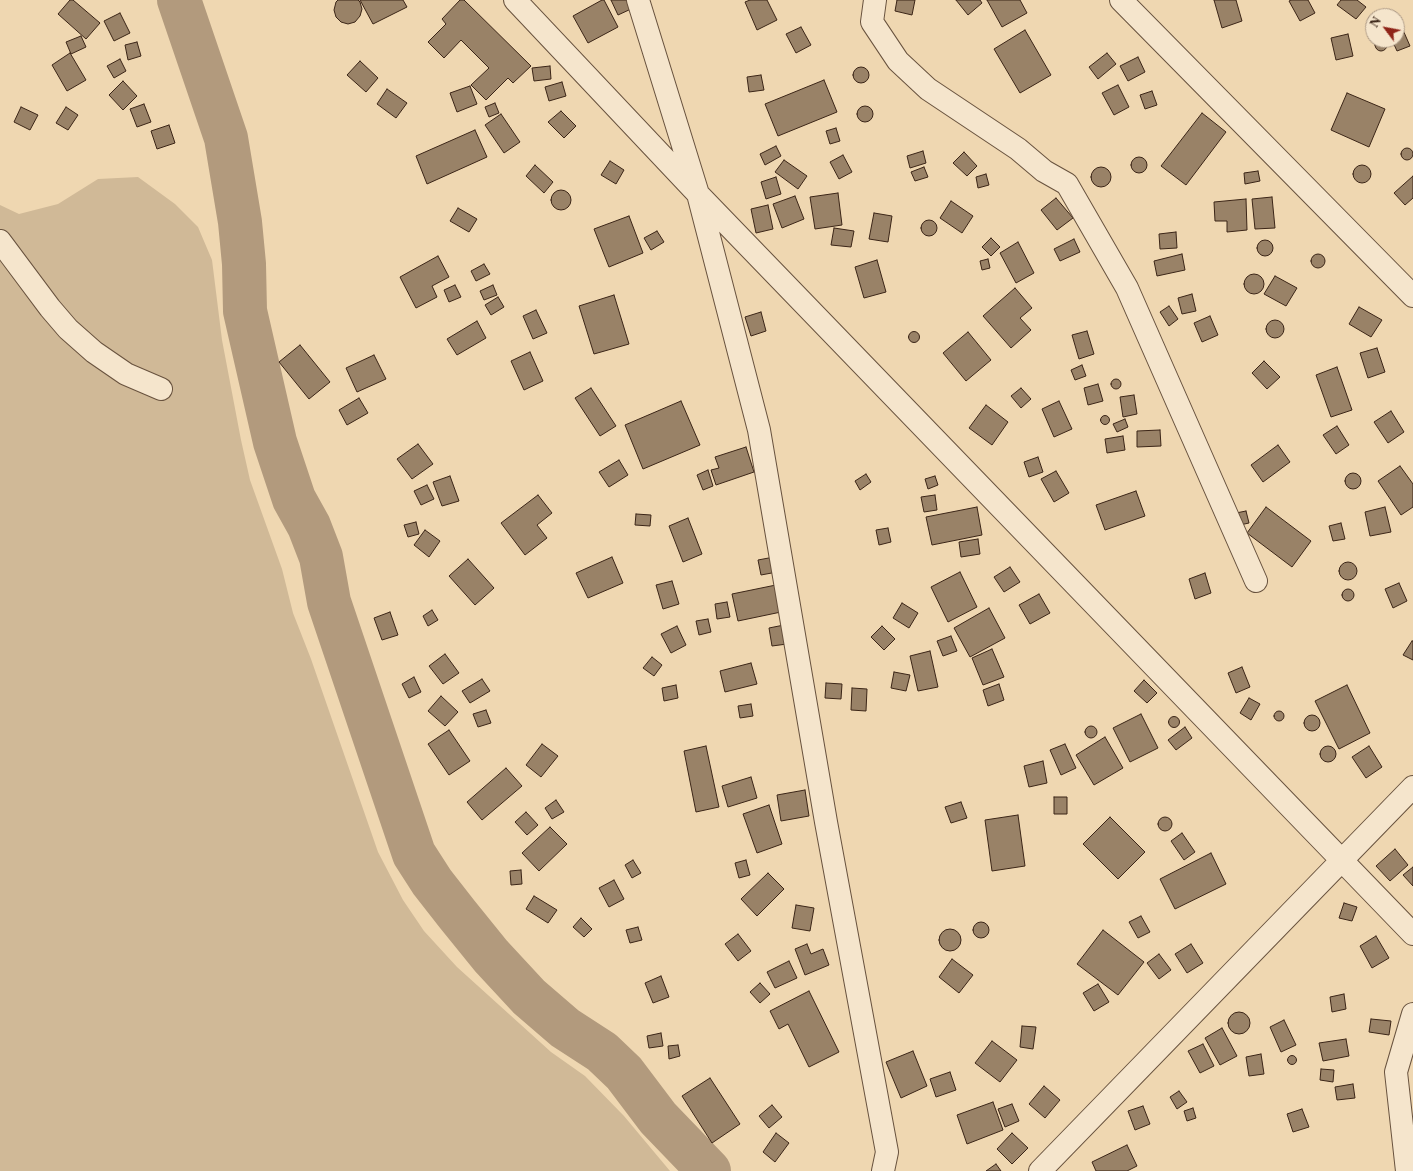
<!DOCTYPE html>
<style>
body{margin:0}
#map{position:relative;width:1413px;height:1171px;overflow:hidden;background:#efd7b1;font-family:"Libre Caslon Text",serif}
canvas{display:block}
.north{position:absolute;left:1365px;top:8px;width:40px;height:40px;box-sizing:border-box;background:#f5e5cc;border:1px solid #ab9884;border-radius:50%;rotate:302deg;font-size:11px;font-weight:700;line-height:16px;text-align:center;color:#3b2517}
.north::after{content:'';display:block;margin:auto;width:14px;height:18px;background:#8f2418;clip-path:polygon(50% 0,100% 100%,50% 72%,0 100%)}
</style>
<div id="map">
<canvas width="1413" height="1171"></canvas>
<div class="north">N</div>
</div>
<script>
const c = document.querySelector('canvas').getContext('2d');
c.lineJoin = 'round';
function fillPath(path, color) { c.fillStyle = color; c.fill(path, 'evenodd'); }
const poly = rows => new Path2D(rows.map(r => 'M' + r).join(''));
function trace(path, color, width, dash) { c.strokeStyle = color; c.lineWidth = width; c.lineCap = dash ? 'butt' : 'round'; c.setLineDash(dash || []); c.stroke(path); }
const green = poly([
 [138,177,175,204,198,227,212,260,222,340,241,440,250,480,282,569,293,613,311,659,378,852,403,900,424,931,457,967,551,1052,585,1076,624,1116,670,1171,0,1171,0,205,19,214,58,204,98,179]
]);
const river = poly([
 [179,0,226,138,240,222,244,264,245,311,275,442,294,499,309,526,321,557,329,602,414,854,432,882,457,914,491,956,529,997,565,1028,602,1052,624,1073,658,1118,709,1171]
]);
const building = poly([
 [70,0,73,0,100,23,86,39,58,14,70,0],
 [338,0,358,0,360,2,362,9,360,16,355,22,348,24,341,22,336,17,334,10,336,2,338,0],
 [360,0,403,0,407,7,373,24,360,0],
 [460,0,464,0,531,66,513,83,508,78,486,100,471,85,489,68,461,40,444,58,428,42,446,24,442,19,460,0],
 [602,0,604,0,618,27,588,43,573,16,602,0],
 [611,0,627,0,631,9,618,15,611,0],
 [750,0,767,0,777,20,757,30,745,2,750,0],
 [897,0,915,0,912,15,895,11,897,0],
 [956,0,980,0,982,3,968,15,956,0],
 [987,0,1020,0,1027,13,1002,27,987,0],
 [1214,0,1236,0,1242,21,1222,28,1214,0],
 [1291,0,1308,0,1315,13,1300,21,1289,1,1291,0],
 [1341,0,1357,0,1366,7,1356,19,1337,5,1341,0],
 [120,13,130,33,114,41,104,21,120,13],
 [801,27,811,45,796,53,786,34,801,27],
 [1025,30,1051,75,1020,93,994,49,1025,30],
 [1403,30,1410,46,1397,51,1392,40,1397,40,1397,32,1403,30],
 [1348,34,1353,56,1336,60,1331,38,1348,34],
 [81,36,86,47,71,54,66,42,81,36],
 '1375 45a6 6 0 1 1 12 0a6 6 0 1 1-12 0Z',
 [137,42,141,56,128,60,125,45,137,42],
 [70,53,86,80,67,91,52,65,70,53],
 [1107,53,1116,64,1098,79,1089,67,1107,53],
 [1138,57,1145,72,1128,81,1120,66,1138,57],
 [120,59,126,71,114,78,107,66,120,59],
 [360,61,378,78,366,92,347,75,360,61],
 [550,66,551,79,534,81,532,68,550,66],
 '853 75a8 8 0 1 1 16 0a8 8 0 1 1-16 0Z',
 [761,75,764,90,749,92,747,77,761,75],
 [824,80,837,112,778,136,765,104,824,80],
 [123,81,137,96,123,110,109,95,123,81],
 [562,82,566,96,549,101,545,87,562,82],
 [1118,85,1129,107,1114,115,1102,93,1118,85],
 [470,86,477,104,457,112,450,93,470,86],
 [387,89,407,103,396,118,377,104,387,89],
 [1152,91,1157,105,1145,109,1140,95,1152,91],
 [1347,93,1385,109,1369,147,1331,130,1347,93],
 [495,103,499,113,489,117,485,107,495,103],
 [144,104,151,122,137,127,130,109,144,104],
 '857 114a8 8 0 1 1 16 0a8 8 0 1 1-16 0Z',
 [21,107,38,115,30,130,14,122,21,107],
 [66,107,78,115,68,130,56,123,66,107],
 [561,111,576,126,564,138,548,122,561,111],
 [1202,113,1226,132,1186,185,1161,166,1202,113],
 [501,114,520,142,504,153,485,125,501,114],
 [169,125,175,143,157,149,151,131,169,125],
 [836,128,840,141,830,144,826,131,836,128],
 [475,130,487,157,427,184,416,156,475,130],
 [776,146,781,156,765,165,760,154,776,146],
 '1401 154a6 6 0 1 1 12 0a6 6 0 1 1-12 0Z',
 [923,151,926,163,910,168,907,156,923,151],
 [964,152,977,166,967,176,953,163,964,152],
 [843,155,852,172,839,179,830,162,843,155],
 '1131 165a8 8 0 1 1 16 0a8 8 0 1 1-16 0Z',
 [784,160,807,176,798,189,775,172,784,160],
 [610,161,624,170,616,184,601,175,610,161],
 [535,165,553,182,544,193,526,176,535,165],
 '1353 174a9 9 0 1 1 18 0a9 9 0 1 1-18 0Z',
 [924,167,928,177,915,181,911,172,924,167],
 '1091 177a10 10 0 1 1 20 0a10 10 0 1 1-20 0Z',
 [1258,171,1260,181,1245,184,1244,173,1258,171],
 [986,174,989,185,978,188,976,177,986,174],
 [1413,176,1413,198,1405,205,1394,193,1413,176],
 [776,177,781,194,766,199,761,182,776,177],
 '551 200a10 10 0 1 1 20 0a10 10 0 1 1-20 0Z',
 [838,193,842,225,815,229,810,197,838,193],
 [795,196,804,219,782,228,773,204,795,196],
 [1272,197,1275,228,1255,229,1252,199,1272,197],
 [1056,198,1073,218,1057,230,1041,210,1056,198],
 [1246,199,1247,230,1227,232,1227,221,1215,221,1214,202,1246,199],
 [951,201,973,216,962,233,940,218,951,201],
 [768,205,773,229,756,233,751,209,768,205],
 [458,208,477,219,469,232,450,221,458,208],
 [874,213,892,216,888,242,869,239,874,213],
 [629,216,643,253,609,267,594,229,629,216],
 '921 228a8 8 0 1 1 16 0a8 8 0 1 1-16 0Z',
 [834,228,854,231,851,247,831,245,834,228],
 [657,231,664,242,651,250,644,238,657,231],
 [1176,232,1177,248,1160,249,1159,234,1176,232],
 [991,238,1000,247,991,256,982,247,991,238],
 [1074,239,1080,252,1060,261,1054,249,1074,239],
 '1257 248a8 8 0 1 1 16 0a8 8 0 1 1-16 0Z',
 [1018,242,1034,273,1016,283,1000,253,1018,242],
 '1311 261a7 7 0 1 1 14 0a7 7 0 1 1-14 0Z',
 [1182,254,1185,270,1157,276,1154,261,1182,254],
 [438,256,449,277,432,286,437,297,416,308,400,277,438,256],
 [988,259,990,268,982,270,980,261,988,259],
 [877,260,886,292,864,298,855,267,877,260],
 [484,264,490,274,476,281,471,271,484,264],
 '1244 284a10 10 0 1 1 20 0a10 10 0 1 1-20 0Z',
 [1275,276,1297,288,1286,306,1264,294,1275,276],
 [455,285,461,297,449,302,444,290,455,285],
 [493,285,497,295,484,300,480,291,493,285],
 [1015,288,1032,308,1020,318,1031,330,1011,348,983,316,1015,288],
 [1192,294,1196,311,1182,314,1178,298,1192,294],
 [614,295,629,344,594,354,579,306,614,295],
 [498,297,504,307,491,315,485,305,498,297],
 [1169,306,1178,319,1169,326,1160,312,1169,306],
 [1359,307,1382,320,1371,337,1349,324,1359,307],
 [536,310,547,333,533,339,523,316,536,310],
 [761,312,766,331,751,336,745,317,761,312],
 [1210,316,1218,335,1202,342,1194,323,1210,316],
 '1266 329a9 9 0 1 1 18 0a9 9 0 1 1-18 0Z',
 [477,321,486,338,457,355,447,339,477,321],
 [1087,331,1094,354,1079,359,1072,335,1087,331],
 '908.5 337a5.5 5.5 0 1 1 11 0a5.5 5.5 0 1 1-11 0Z',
 [968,332,991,360,966,381,943,353,968,332],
 [300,345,330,382,309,399,279,362,300,345],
 [1377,348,1385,372,1368,378,1360,353,1377,348],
 [530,352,543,381,524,390,511,361,530,352],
 [374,355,386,379,357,392,346,368,374,355],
 [1264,361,1280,377,1267,389,1252,373,1264,361],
 [1082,365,1086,376,1075,380,1071,370,1082,365],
 [1337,367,1352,410,1331,417,1316,375,1337,367],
 '1111 384a5 5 0 1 1 10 0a5 5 0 1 1-10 0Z',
 [1098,384,1103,401,1088,405,1084,388,1098,384],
 [591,388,616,426,600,436,575,398,591,388],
 [1021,388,1031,399,1021,408,1011,396,1021,388],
 [1134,395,1137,414,1123,417,1120,397,1134,395],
 [359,398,368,413,347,425,339,410,359,398],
 [681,401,700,445,643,469,625,425,681,401],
 [1059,401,1072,429,1054,437,1042,409,1059,401],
 [986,405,1008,422,992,445,969,428,986,405],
 [1391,411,1404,432,1388,443,1374,422,1391,411],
 '1100.5 420a4.5 4.5 0 1 1 9 0a4.5 4.5 0 1 1-9 0Z',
 [1125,419,1128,427,1117,432,1113,424,1125,419],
 [1337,426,1349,445,1336,454,1323,435,1337,426],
 [1160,430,1161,446,1137,447,1137,431,1160,430],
 [1123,436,1125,450,1107,453,1105,439,1123,436],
 [418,444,433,464,412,479,397,459,418,444],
 [1278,445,1290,462,1263,482,1251,465,1278,445],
 [746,447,754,472,716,485,711,470,719,468,715,457,746,447],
 [1038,457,1043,472,1029,477,1024,462,1038,457],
 [619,460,628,475,609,487,599,472,619,460],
 [1400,466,1413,484,1413,507,1401,515,1378,481,1400,466],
 [708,470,713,486,703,490,697,475,708,470],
 [1056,471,1069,493,1054,502,1041,479,1056,471],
 '1345 481a8 8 0 1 1 16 0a8 8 0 1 1-16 0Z',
 [866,474,871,482,860,490,855,481,866,474],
 [450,476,459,501,442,506,433,482,450,476],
 [935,476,938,485,928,489,925,479,935,476],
 [427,485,434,499,421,505,414,491,427,485],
 [1136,491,1145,516,1105,530,1096,505,1136,491],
 [538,495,552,513,537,525,547,538,525,555,501,523,538,495],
 [935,495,937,510,924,512,921,497,935,495],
 [977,507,982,535,932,545,926,517,977,507],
 [1266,507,1311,541,1292,567,1247,533,1266,507],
 [1385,507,1391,532,1370,536,1365,512,1385,507],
 [1246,511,1249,523,1240,525,1236,513,1246,511],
 [636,514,651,515,650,526,635,525,636,514],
 [688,518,702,554,683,562,669,526,688,518],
 [416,522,419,534,408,537,404,525,416,522],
 [1341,523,1345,539,1333,541,1329,526,1341,523],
 [888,528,891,542,879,545,876,530,888,528],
 [425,530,440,541,429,557,414,545,425,530],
 [978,539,980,554,961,557,959,542,978,539],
 [612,557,623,583,588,598,576,573,612,557],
 [774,557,777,572,761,575,758,560,774,557],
 [468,559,494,588,475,605,449,576,468,559],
 '1339 571a9 9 0 1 1 18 0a9 9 0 1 1-18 0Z',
 [1010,567,1020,582,1004,592,994,577,1010,567],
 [960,572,977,607,948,622,931,587,960,572],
 [1205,573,1211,593,1195,599,1189,579,1205,573],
 [672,581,679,604,663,609,656,585,672,581],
 [1399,583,1407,601,1393,608,1385,589,1399,583],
 [776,585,781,612,738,621,732,594,776,585],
 '1342 595a6 6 0 1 1 12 0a6 6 0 1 1-12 0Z',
 [1039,594,1050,613,1030,624,1019,605,1039,594],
 [727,602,730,617,717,619,715,604,727,602],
 [902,603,918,613,909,628,893,618,902,603],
 [989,608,1005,638,970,657,954,628,989,608],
 [432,610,438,620,428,626,423,616,432,610],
 [390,612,398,635,382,640,374,618,390,612],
 [708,619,711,632,699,635,696,621,708,619],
 [784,625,787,644,772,646,769,628,784,625],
 [677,626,686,645,671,653,661,634,677,626],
 [882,626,895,639,884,650,871,637,882,626],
 [951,636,957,651,943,656,937,641,951,636],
 [1412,641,1413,641,1413,660,1403,655,1412,641],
 [992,649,1004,677,983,685,972,658,992,649],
 [930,651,938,687,918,691,910,656,930,651],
 [445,654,459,673,443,684,429,666,445,654],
 [652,657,662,665,654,676,643,668,652,657],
 [751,663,757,684,725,692,720,671,751,663],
 [1242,667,1250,687,1236,693,1228,673,1242,667],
 [894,672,910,675,906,691,891,688,894,672],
 [414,677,421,692,409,698,402,684,414,677],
 [482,679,490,691,470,703,462,691,482,679],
 [1144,680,1157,693,1147,703,1134,691,1144,680],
 [826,683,842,684,841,699,825,698,826,683],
 [999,684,1004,700,988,706,983,690,999,684],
 [676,685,678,698,664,701,662,688,676,685],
 [1347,685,1370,733,1339,749,1315,701,1347,685],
 [852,688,867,689,866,711,851,710,852,688],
 [441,696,458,712,445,726,428,711,441,696],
 [1249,698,1260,704,1251,720,1240,713,1249,698],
 [751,704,753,716,740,718,738,706,751,704],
 [486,710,491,723,478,727,473,714,486,710],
 '1274 716a5 5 0 1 1 10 0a5 5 0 1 1-10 0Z',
 [1141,714,1158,748,1130,762,1113,728,1141,714],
 '1304 723a8 8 0 1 1 16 0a8 8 0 1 1-16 0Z',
 '1168.5 722a5.5 5.5 0 1 1 11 0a5.5 5.5 0 1 1-11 0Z',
 '1085 732a6 6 0 1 1 12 0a6 6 0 1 1-12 0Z',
 [1185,727,1192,738,1176,750,1168,740,1185,727],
 [449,730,470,761,449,775,428,744,449,730],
 [1105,737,1123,768,1094,785,1076,755,1105,737],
 [542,744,558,756,541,777,526,765,542,744],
 [1065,744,1076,768,1061,775,1050,750,1065,744],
 [706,746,719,807,696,812,684,751,706,746],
 [1369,746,1382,767,1366,778,1352,757,1369,746],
 '1320 754a8 8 0 1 1 16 0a8 8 0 1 1-16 0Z',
 [1043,761,1047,783,1029,787,1024,766,1043,761],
 [506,768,522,786,482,820,467,802,506,768],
 [751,777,757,798,728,807,722,786,751,777],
 [805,790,809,816,781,821,777,795,805,790],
 [1054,797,1067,797,1067,814,1054,814,1054,797],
 [556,800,564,812,552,819,545,808,556,800],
 [961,802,967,818,951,823,945,807,961,802],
 [769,805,782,844,757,853,743,814,769,805],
 [526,812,538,825,527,835,515,822,526,812],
 [1018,815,1025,866,992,871,985,820,1018,815],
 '1158 824a7 7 0 1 1 14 0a7 7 0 1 1-14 0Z',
 [1110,817,1145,852,1118,879,1083,844,1110,817],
 [550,827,567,844,539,871,522,853,550,827],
 [1182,833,1195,852,1184,860,1171,841,1182,833],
 [1395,849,1408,865,1390,881,1376,866,1395,849],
 [1211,853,1226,884,1175,909,1160,879,1211,853],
 [633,860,641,873,632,878,625,865,633,860],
 [746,860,750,875,739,878,735,863,746,860],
 [1413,867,1413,886,1403,875,1413,867],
 [521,870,522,884,511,885,510,871,521,870],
 [768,873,784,889,757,916,741,899,768,873],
 [614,880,624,899,609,907,599,888,614,880],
 [534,896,557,910,548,923,526,909,534,896],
 [1344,903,1357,907,1352,921,1339,918,1344,903],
 [796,905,814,908,810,931,792,928,796,905],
 [1141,916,1150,932,1138,938,1129,922,1141,916],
 [581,918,592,929,584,937,573,927,581,918],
 '973 930a8 8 0 1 1 16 0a8 8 0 1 1-16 0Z',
 [638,927,642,940,630,943,626,930,638,927],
 '939 940a11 11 0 1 1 22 0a11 11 0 1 1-22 0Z',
 [1103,930,1144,962,1118,995,1077,964,1103,930],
 [738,934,751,951,738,961,725,944,738,934],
 [1376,936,1389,958,1372,968,1360,946,1376,936],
 [807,944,811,954,823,949,829,965,805,975,795,949,807,944],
 [1191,944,1203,963,1187,973,1175,954,1191,944],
 [1159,954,1171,970,1159,979,1147,963,1159,954],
 [952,959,973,975,959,993,939,977,952,959],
 [789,961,797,978,775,988,767,972,789,961],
 [661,976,669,997,653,1003,645,983,661,976],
 [760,983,770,994,760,1003,750,992,760,983],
 [1098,984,1109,1002,1094,1011,1083,993,1098,984],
 [809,991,839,1052,809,1067,788,1024,779,1029,770,1011,809,991],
 [1344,994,1346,1009,1332,1012,1330,997,1344,994],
 '1228 1023a11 11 0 1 1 22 0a11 11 0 1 1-22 0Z',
 [1371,1019,1391,1021,1389,1035,1369,1032,1371,1019],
 [1284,1020,1296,1045,1281,1052,1270,1027,1284,1020],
 [1022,1026,1036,1027,1033,1049,1020,1047,1022,1026],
 [1222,1028,1237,1056,1220,1065,1205,1038,1222,1028],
 [661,1033,663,1046,649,1048,647,1036,661,1033],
 [1346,1039,1349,1056,1323,1061,1319,1043,1346,1039],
 [992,1041,1017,1060,1000,1082,975,1063,992,1041],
 [1203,1044,1214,1066,1200,1073,1188,1051,1203,1044],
 [678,1045,680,1056,669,1059,668,1046,678,1045],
 [913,1051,927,1086,901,1098,886,1062,913,1051],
 [1261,1054,1264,1074,1249,1076,1246,1057,1261,1054],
 '1287.5 1060a4.5 4.5 0 1 1 9 0a4.5 4.5 0 1 1-9 0Z',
 [1321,1069,1334,1070,1333,1082,1320,1080,1321,1069],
 [950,1072,956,1090,936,1097,930,1079,950,1072],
 [710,1078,740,1124,712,1143,682,1096,710,1078],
 [1353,1084,1355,1098,1337,1100,1335,1087,1353,1084],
 [1044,1086,1060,1100,1045,1118,1029,1104,1044,1086],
 [1179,1091,1187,1102,1177,1109,1170,1097,1179,1091],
 [993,1102,1003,1130,967,1144,957,1115,993,1102],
 [1012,1104,1019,1121,1005,1127,998,1109,1012,1104],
 [772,1105,782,1117,769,1128,759,1116,772,1105],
 [1143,1106,1150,1124,1135,1130,1128,1111,1143,1106],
 [1193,1108,1196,1118,1187,1121,1184,1111,1193,1108],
 [1302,1109,1309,1127,1293,1132,1287,1114,1302,1109],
 [776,1133,789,1143,775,1162,763,1152,776,1133],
 [1012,1133,1028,1148,1012,1164,997,1149,1012,1133],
 [1127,1145,1137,1166,1127,1171,1096,1171,1092,1162,1127,1145],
 [996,1164,1001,1171,986,1171,996,1164]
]);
const street = poly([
 [515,0,698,194,1413,934],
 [638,0,698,194,759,430,826,822,887,1152,883,1171],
 [875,0,872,22,898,61,928,89,1018,149,1044,171,1067,184,1127,288,1256,581],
 [1121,0,1413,296],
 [0,241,50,308,68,329,94,352,126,374,161,389],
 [1040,1171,1413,787],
 [1407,1171,1396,1072,1413,1014]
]);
fillPath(green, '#d0b997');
trace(river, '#b29a7d', 44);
fillPath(building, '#998267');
trace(building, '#3b2517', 1);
trace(street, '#68523e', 24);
trace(street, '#f5e5cc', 22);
</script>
